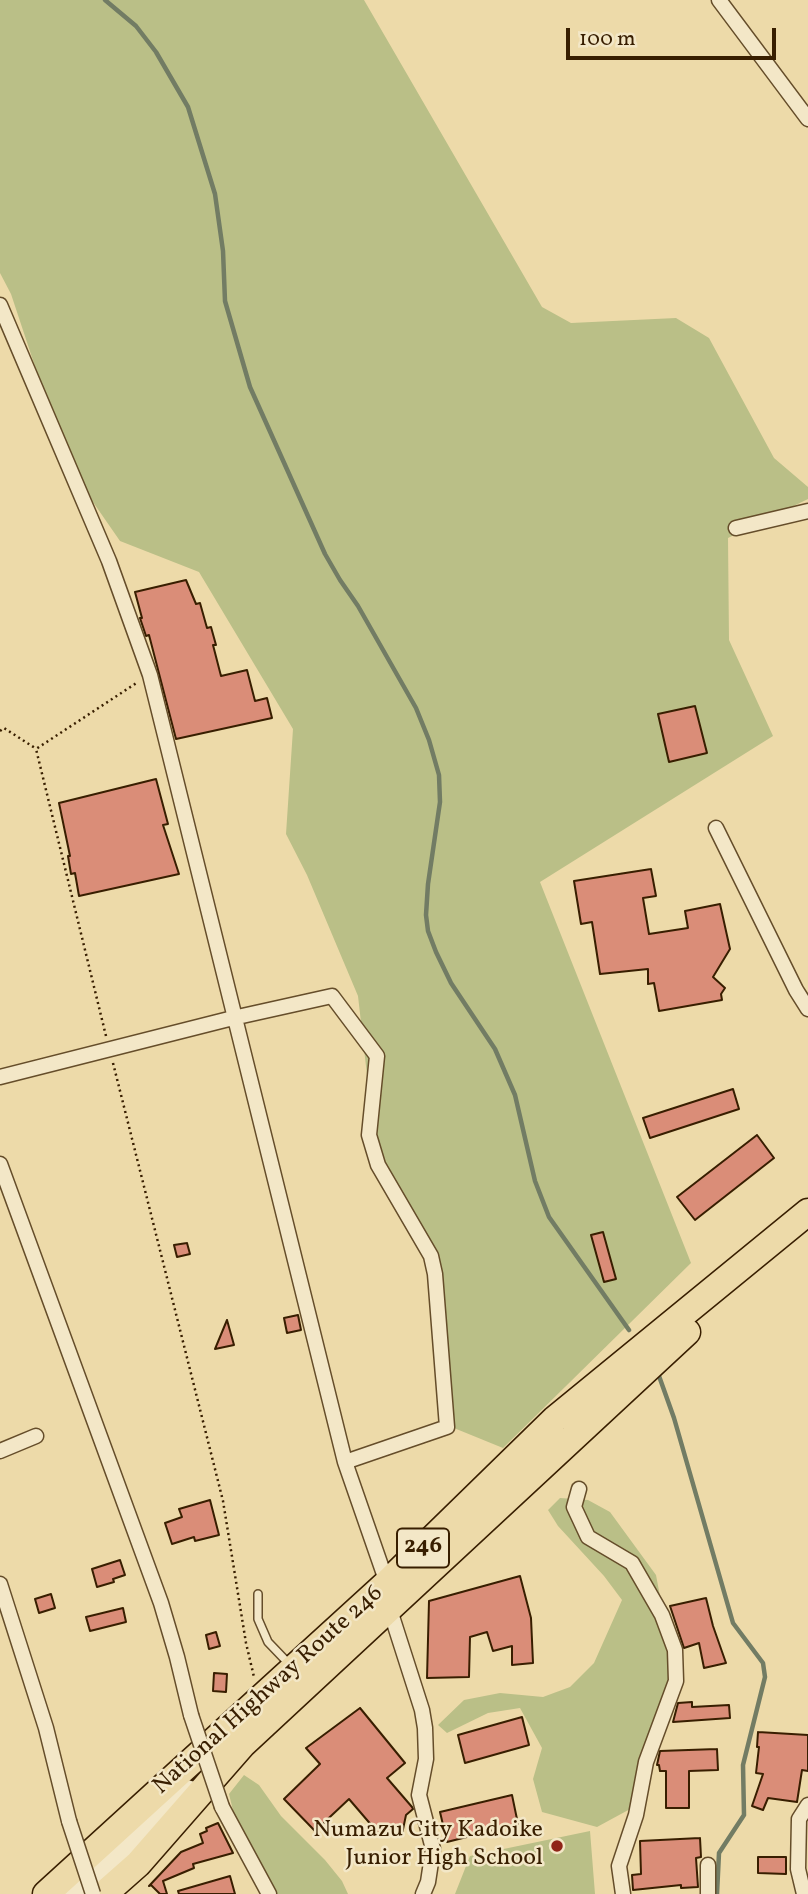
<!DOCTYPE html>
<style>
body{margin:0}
#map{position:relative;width:808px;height:1894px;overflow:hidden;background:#eddaa9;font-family:Vollkorn,serif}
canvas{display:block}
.scale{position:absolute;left:566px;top:28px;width:210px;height:32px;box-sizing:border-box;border:4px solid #381e00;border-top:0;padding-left:9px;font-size:21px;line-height:24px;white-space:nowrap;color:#381e00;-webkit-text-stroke:5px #f3e7c7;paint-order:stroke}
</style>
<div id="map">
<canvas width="808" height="1894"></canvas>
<div class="scale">100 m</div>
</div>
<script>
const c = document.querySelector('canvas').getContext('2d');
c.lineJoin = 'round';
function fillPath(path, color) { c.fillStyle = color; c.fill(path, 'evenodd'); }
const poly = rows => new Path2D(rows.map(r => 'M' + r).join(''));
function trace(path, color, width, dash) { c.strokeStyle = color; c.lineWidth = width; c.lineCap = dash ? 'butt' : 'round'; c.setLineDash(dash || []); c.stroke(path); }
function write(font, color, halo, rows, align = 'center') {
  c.font = font + ' Vollkorn,serif'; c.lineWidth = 5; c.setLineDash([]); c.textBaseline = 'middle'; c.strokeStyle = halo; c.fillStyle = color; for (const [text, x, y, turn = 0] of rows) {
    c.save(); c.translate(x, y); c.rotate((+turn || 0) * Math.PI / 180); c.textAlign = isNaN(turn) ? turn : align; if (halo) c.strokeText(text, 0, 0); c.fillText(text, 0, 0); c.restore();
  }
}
const green = poly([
 [0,0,364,0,542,307,571,323,676,318,709,338,774,458,808,487,808,499,728,538,729,640,773,736,540,882,691,1263,503,1448,449,1426,434,1269,375,1145,358,996,307,875,286,834,293,729,199,572,120,541,68,466,11,294,0,273],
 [560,1498,588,1500,610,1512,656,1575,676,1681,632,1808,597,1827,542,1812,533,1779,542,1748,520,1708,488,1713,447,1733,438,1725,464,1700,500,1693,543,1697,570,1687,594,1663,622,1600,604,1576,558,1526,548,1510],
 [244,1775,259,1785,281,1816,325,1860,342,1881,348,1894,270,1894,237,1827,229,1794],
 [590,1831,595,1894,455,1894,470,1856]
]);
const stream = poly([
 [105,0,136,26,156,52,188,107,215,194,223,251,225,301,250,387,325,554,340,580,358,606,416,708,429,740,439,775,440,802,428,884,426,915,428,931,436,952,451,983,495,1049,515,1095,535,1181,549,1217,629,1330],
 [659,1376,674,1418,733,1623,763,1663,765,1677,743,1765,744,1815,719,1853,717,1894]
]);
const building = poly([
 [186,580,196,604,200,603,207,628,211,627,216,645,213,645,221,676,247,670,255,701,267,698,272,718,176,739,149,635,146,636,140,618,142,618,135,592,186,580],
 [695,706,707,753,669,762,658,714,695,706],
 [156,779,168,824,163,825,179,874,79,896,75,873,71,874,68,856,70,856,59,803,156,779],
 [651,869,656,896,643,898,649,934,688,928,685,911,720,904,730,949,713,977,725,988,721,994,722,1000,659,1011,654,983,648,984,648,969,600,974,592,922,581,924,574,881,651,869],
 [733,1089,739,1109,650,1138,643,1118,733,1089],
 [757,1135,774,1158,695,1220,677,1197,757,1135],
 [603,1232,616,1279,604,1282,591,1235,603,1232],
 [187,1243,190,1254,177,1257,174,1245,187,1243],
 [298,1315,301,1330,287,1333,284,1318,298,1315],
 [227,1320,234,1345,215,1349,227,1320],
 [210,1500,219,1535,195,1541,194,1537,172,1544,165,1523,182,1517,179,1509,210,1500],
 [120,1560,125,1575,113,1579,114,1582,97,1587,92,1569,120,1560],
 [520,1576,531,1618,533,1663,512,1665,512,1646,493,1651,487,1632,470,1637,469,1677,427,1678,429,1601,520,1576],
 [51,1594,55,1608,39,1613,35,1599,51,1594],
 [706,1598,713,1626,726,1663,704,1668,699,1643,684,1648,670,1606,706,1598],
 [123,1608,126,1622,90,1631,86,1617,123,1608],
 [216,1632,220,1646,209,1649,206,1635,216,1632],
 [214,1673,227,1674,226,1692,213,1691,214,1673],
 [692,1702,692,1707,729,1705,730,1718,673,1722,678,1703,692,1702],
 [360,1708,405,1763,387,1778,412,1807,413,1809,406,1815,402,1834,379,1834,349,1799,315,1831,284,1799,320,1764,306,1748,360,1708],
 [522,1717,529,1745,465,1763,458,1735,522,1717],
 [758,1732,808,1735,808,1771,802,1770,797,1802,768,1798,763,1810,752,1806,763,1774,756,1773,759,1747,757,1747,758,1732],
 [717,1749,718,1770,689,1771,689,1808,666,1808,666,1771,660,1771,659,1765,657,1765,660,1751,717,1749],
 [512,1795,518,1824,447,1842,440,1812,512,1795],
 [218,1823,233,1853,193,1864,194,1868,163,1881,167,1894,160,1894,151,1885,149,1886,181,1852,203,1843,200,1834,207,1831,206,1828,218,1823],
 [700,1838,701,1857,696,1858,698,1887,681,1888,681,1885,633,1890,632,1875,641,1874,640,1841,700,1838],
 [758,1857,786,1857,786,1874,758,1873,758,1857],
 [230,1876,235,1894,179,1894,178,1891,230,1876]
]);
const path = poly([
 [0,731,4,728,35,748],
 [106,1036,36,749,138,682],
 [113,1063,223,1501,246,1643,254,1677]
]);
const lane = poly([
 [258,1594,258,1619,268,1642,291,1666]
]);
const street = poly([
 [719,0,808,119],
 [0,305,109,561,150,675,345,1462,387,1583,389,1607,422,1710,425,1728,426,1759,419,1795,433,1849,428,1882,423,1894],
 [736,528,808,511],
 [716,828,796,990,808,1009],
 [0,1077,233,1018,332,996,377,1056,369,1135,378,1165,431,1256,435,1274,447,1427,345,1462],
 [0,1164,161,1603,177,1657,191,1715],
 [0,1451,36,1436],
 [579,1489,574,1507,588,1537,632,1563,662,1615,675,1650,676,1681,646,1762,636,1815,619,1866,623,1894],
 [0,1584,46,1728,69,1821],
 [222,1807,269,1894],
 [708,1894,708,1865],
 [804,1894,798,1869,799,1819,808,1805]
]);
const secondary = poly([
 [74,1894,189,1790]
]);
const highway = poly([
 [46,1894,387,1583,555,1419,808,1212],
 [104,1894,138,1864,243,1744,687,1332]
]);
const streetBridge = poly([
 [191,1715,222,1807],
 [69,1821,93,1894]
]);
const markers = [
 [557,1846,7,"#8f2418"]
];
const shields = [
 [423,1548,52]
];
const shieldNames = [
 ["246",423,1548]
];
const streetNames = [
 ["National Highway Route 246",269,1691,-42]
];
const poiNames = [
 ["Numazu City Kadoike",543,1832],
 ["Junior High School",543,1860]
];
fillPath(green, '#babf87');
trace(stream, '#727c64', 4.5);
fillPath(building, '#da8d78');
trace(building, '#381e00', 2);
trace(lane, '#654d2a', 10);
trace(street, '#654d2a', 17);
trace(secondary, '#381e00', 22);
trace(highway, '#381e00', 29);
trace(path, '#381e00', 2.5, [2, 3.5]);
trace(lane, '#f3e7c7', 7);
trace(street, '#f3e7c7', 14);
trace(secondary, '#f3e7c7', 19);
trace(highway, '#eddaa9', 26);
trace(streetBridge, '#654d2a', 17, []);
trace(streetBridge, '#f3e7c7', 14);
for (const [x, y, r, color] of markers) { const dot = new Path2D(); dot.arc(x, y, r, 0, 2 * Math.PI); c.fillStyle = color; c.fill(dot); trace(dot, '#f3e7c7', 2.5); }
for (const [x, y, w] of shields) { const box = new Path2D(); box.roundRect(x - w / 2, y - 19.5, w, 39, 5); c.fillStyle = '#f3e7c7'; c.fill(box); trace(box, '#381e00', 2); }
write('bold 23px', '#381e00', null, shieldNames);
write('24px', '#381e00', '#f3e7c7', streetNames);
write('24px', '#381e00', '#f3e7c7', poiNames, 'right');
</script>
